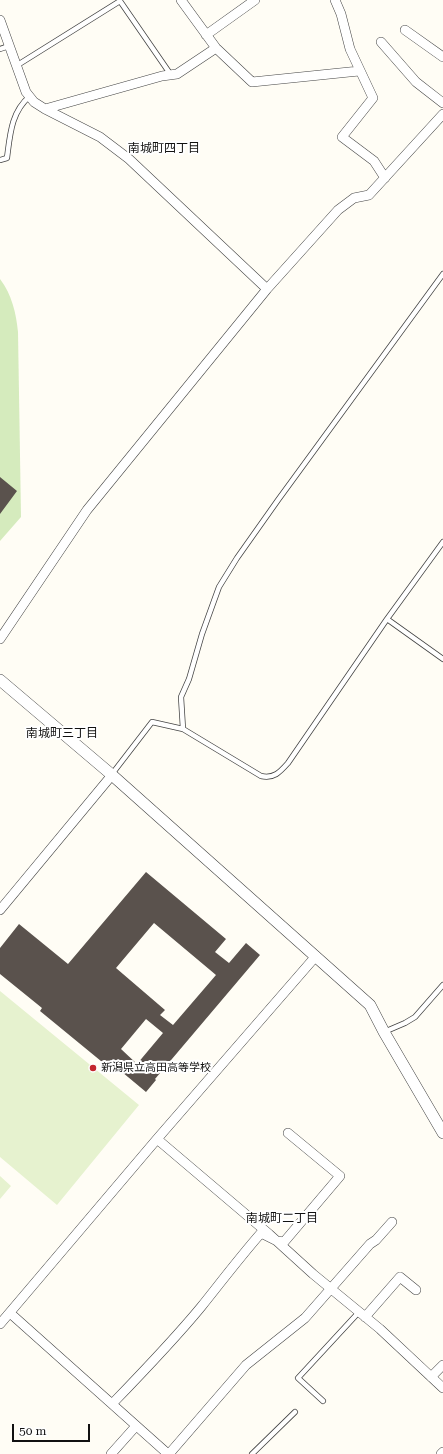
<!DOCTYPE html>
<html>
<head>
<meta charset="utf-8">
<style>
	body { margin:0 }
	#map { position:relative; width:443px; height:1454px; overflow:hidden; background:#fffdf5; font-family:"Roboto Serif",serif }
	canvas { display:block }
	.scale { position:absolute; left:12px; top:1424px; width:78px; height:18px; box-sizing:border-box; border:2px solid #111; border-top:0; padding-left:5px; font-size:12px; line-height:14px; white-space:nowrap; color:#111; -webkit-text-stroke:3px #fff; paint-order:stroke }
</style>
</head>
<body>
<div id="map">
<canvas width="443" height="1454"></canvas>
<div class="scale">50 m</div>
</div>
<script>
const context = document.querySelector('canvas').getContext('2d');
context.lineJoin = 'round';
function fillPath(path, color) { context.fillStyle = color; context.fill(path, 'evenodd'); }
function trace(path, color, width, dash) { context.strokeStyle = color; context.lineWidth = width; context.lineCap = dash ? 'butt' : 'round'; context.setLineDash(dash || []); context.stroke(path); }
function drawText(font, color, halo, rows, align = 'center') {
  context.font = font + ' "Roboto Serif","Noto Sans JP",serif'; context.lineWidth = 4; context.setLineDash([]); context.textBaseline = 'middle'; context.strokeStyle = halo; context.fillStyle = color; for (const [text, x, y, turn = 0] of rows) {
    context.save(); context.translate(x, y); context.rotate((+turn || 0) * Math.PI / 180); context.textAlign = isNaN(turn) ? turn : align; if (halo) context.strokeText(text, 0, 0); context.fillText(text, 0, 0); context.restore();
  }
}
const green = new Path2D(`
	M0 279C12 295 16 313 18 332L21 517 0 541Z`);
const pitch = new Path2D(`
	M0 991 139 1105 57 1205 0 1157Z
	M0 1176 11 1186 0 1199Z`);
const building = new Path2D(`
	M0 477 17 491 0 514Z
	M146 872 226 939 215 952 229 963 246 943 260 955 155 1079 156 1080 146 1092 110 1062 107 1066 40 1011 42 1008 0 974V948L19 924 68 964ZM154 923 216 975 173 1025 160 1015 165 1010 116 968ZM146 1019 163 1033 137 1064 121 1049Z`);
const service = new Path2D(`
	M0 49 9 46
	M16 66 120 1 171 75
	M0 160 7 158C10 135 11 112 30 96
	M387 619 443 659
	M183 729 181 697 189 679 202 634 219 587 237 558 278 500 443 274
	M112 774 152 722 183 729 261 776C274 779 280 772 288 763L387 619 443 542
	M384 1032 405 1023 415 1017 443 985
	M323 1401 298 1378 359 1312
	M252 1454 295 1412`);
const minor = new Path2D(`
	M181 0 216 48 252 82 359 71
	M335 0 341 14 350 49 373 98 342 137 374 161 385 178
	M0 20 26 92 34 102 45 109 100 137 129 159 267 289
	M405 30 443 57
	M206 35 255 0
	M381 42 416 82 443 103
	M45 109 162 76 177 74 216 48
	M0 639 87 510 267 289 338 210 354 198 369 195 443 114
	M0 910 112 775
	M157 1139 269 1234 313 1274 380 1329 443 1388
	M10 1313 168 1454
	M365 1317 400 1277 416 1290
	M0 1324 157 1139 316 956
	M431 1377 443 1365
	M112 1404C142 1373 173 1341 201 1307 221 1282 240 1257 261 1233L277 1241 284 1242 340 1176 288 1133
	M111 1454 136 1426
	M169 1454 246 1365 305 1318 370 1244 376 1240 392 1222
	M441 1454 443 1452`);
const tertiary = new Path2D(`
	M0 680 112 775 370 1005 384 1032 443 1133`);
const markers = [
	[93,1068,4,"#c4262e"]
];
const poiNames = [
	["新潟県立高田高等学校",101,1068]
];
const neighbourhoodNames = [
	["南城町四丁目",164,148],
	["南城町三丁目",62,733],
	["南城町二丁目",282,1218]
];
fillPath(green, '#d5ebbd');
fillPath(pitch, '#e6f2cf');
fillPath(building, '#5a524d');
trace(service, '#444', 6);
trace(minor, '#444', 10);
trace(tertiary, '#444', 12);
trace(service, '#fff', 4.5);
trace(minor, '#fff', 9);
trace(tertiary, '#fff', 11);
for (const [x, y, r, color] of markers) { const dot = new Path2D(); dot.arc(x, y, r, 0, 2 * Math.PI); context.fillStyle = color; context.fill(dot); trace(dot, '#fff', 1.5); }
drawText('11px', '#111', '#fff', poiNames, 'left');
drawText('12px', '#111', '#fff', neighbourhoodNames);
</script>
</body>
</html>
